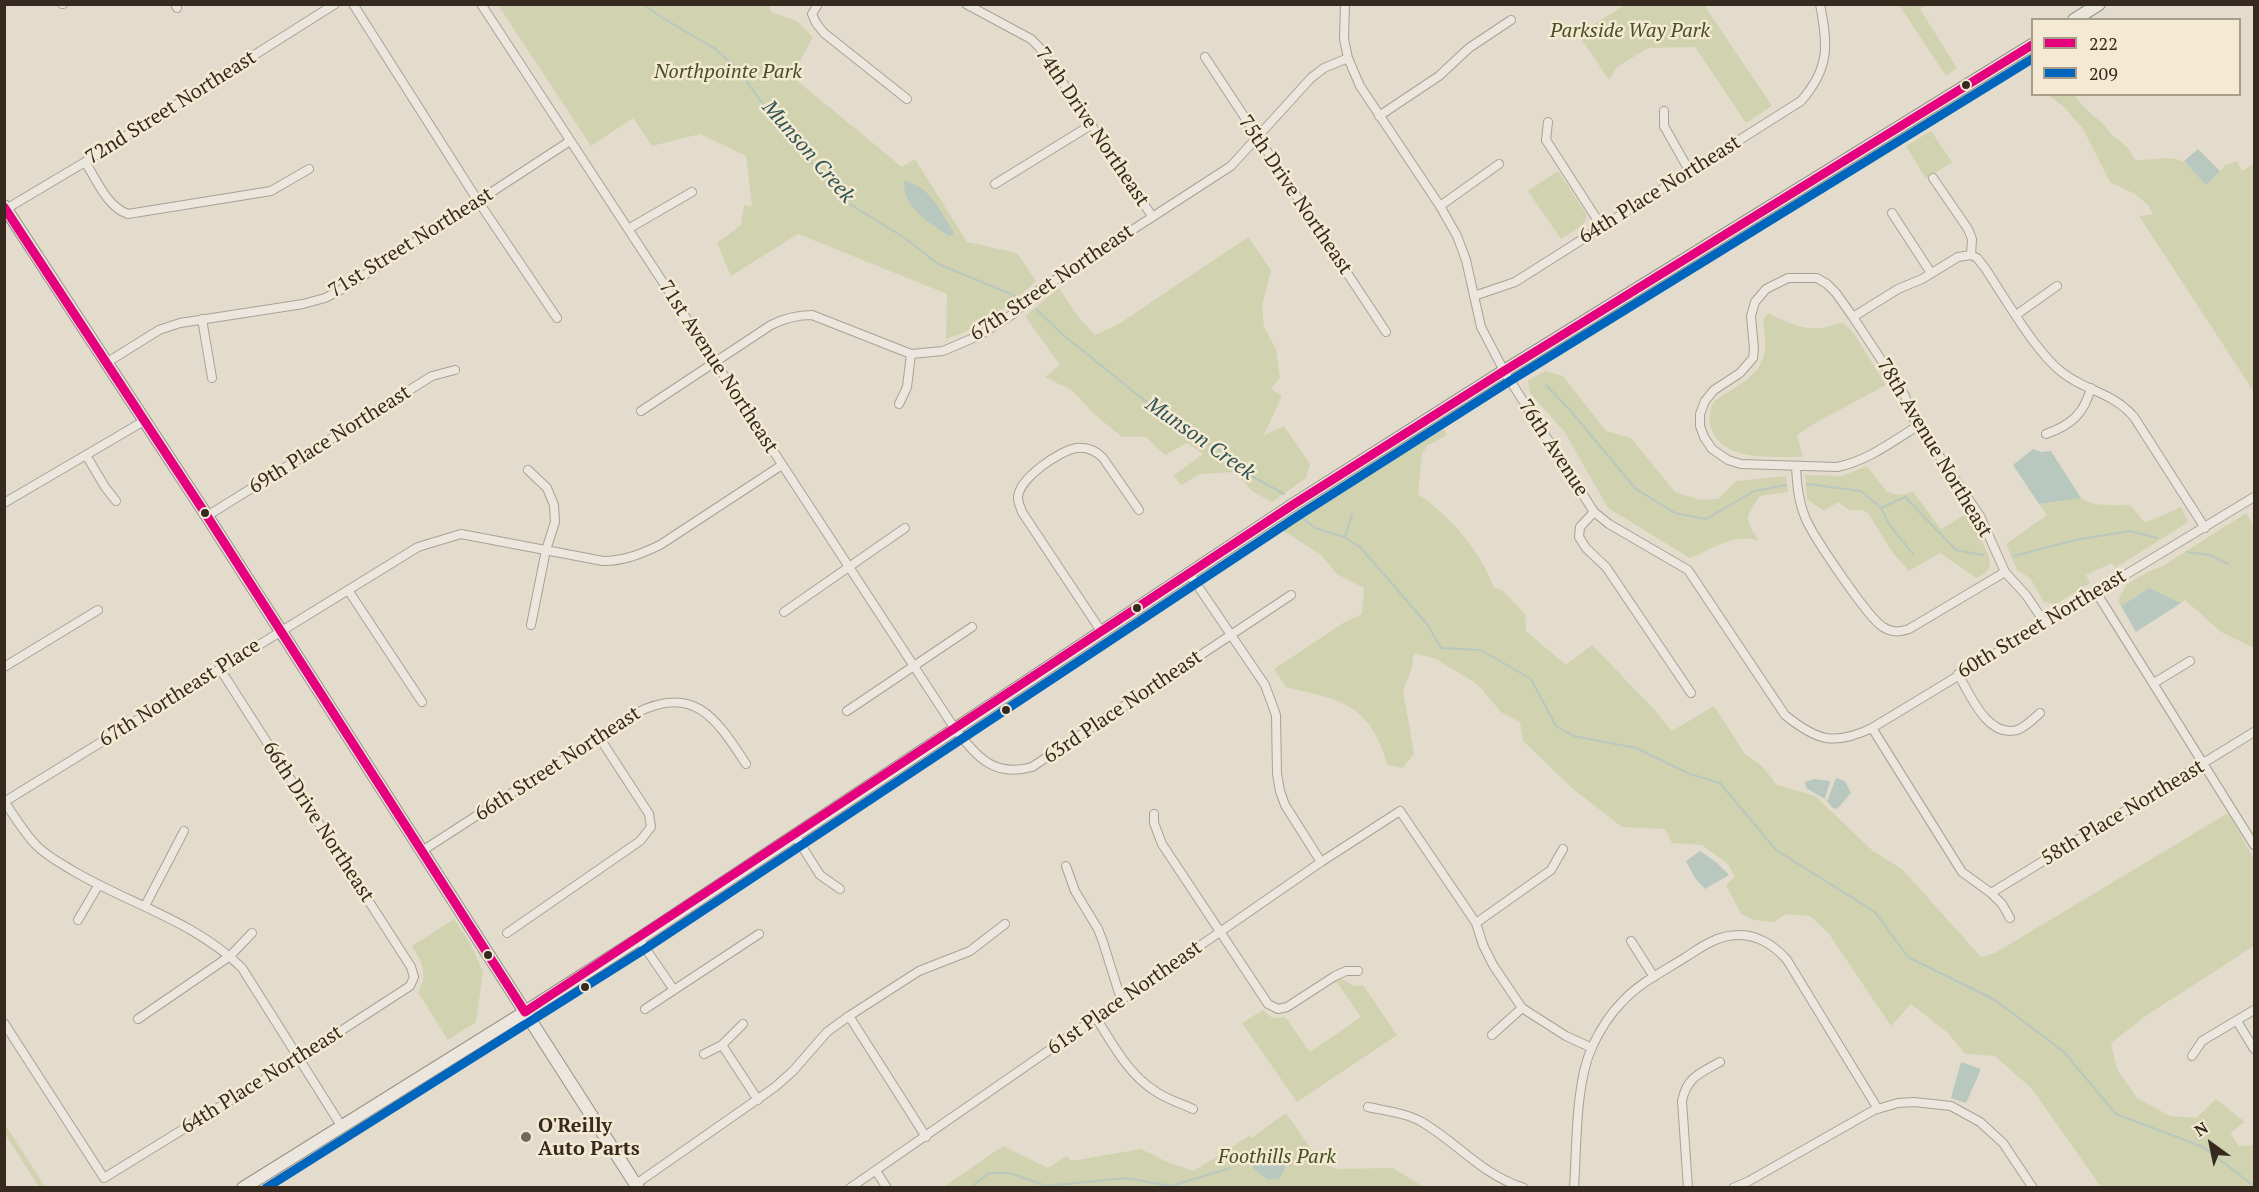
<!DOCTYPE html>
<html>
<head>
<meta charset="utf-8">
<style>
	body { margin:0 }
	#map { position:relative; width:2259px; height:1192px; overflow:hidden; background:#e3dccc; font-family:"PT Serif",serif }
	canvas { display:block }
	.frame { position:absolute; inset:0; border:6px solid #362a1e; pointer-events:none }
	.legend { position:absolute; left:2031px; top:18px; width:210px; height:78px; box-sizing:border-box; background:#f4ead3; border:2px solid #a89d8b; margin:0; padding:8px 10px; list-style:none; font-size:18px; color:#362a1e }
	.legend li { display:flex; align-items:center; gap:12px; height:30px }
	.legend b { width:30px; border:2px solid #a89d8b }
	.north { position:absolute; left:2181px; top:1114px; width:60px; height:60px; -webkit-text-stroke:4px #f4ead3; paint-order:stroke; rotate:327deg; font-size:16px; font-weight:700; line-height:24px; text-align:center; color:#362a1e }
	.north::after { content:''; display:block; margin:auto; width:21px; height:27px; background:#362a1e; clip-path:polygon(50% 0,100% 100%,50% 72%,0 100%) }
</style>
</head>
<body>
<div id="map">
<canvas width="2259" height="1192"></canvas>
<div class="frame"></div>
<ul class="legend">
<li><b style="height:8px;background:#e5007d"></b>222</li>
<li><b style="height:8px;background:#0065bd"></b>209</li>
</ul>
<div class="north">N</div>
</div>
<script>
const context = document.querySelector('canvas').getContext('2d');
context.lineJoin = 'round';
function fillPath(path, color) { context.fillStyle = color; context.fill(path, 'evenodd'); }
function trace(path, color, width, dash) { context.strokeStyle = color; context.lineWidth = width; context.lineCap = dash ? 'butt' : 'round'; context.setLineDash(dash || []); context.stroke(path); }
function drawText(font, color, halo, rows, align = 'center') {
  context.font = font + ' "PT Serif",serif'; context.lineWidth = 5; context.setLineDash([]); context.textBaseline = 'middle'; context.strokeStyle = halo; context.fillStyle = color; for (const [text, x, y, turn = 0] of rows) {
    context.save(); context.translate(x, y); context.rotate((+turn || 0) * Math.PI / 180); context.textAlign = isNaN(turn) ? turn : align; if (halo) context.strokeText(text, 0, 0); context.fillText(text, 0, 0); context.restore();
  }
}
const green = new Path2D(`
	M498 5H769L771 12 797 21 813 37 801 59 795 79 902 167 915 159 967 242 1017 253 1036 281C1008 306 982 328 946 339L947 294 798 234 731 276 717 243 741 225 744 205 752 206 746 156 700 134 652 146 633 118 591 146Z
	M1625 5H1704L1772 106 1746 123 1695 47 1648 48 1617 67 1609 80 1578 34Z
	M1899 5H1927L1920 9 1957 68 1946 76Z
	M2048 95H2074L2086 109 2104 125 2112 135 2127 147 2135 160C2150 161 2168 155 2182 161 2191 165 2199 178 2206 185L2226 165 2237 161 2242 171 2254 163V392L2139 216 2153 214 2148 205 2135 194 2110 182 2083 129 2064 107Z
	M1931 131 1952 162 1926 179 1906 146Z
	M1558 171 1587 215 1584 224 1561 239 1528 191Z
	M1248 237 1271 270 1262 306 1264 327 1276 349 1280 378 1271 389 1282 396 1264 435 1284 426 1310 464 1306 478 1272 502 1252 491 1235 472 1200 474 1182 485 1173 476 1203 454 1187 443 1165 455 1146 437H1122L1094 414 1073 391 1045 377 1060 365 1025 316 1059 288 1079 318 1095 335 1119 324Z
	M1768 313C1784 321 1801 330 1820 328 1828 328 1834 323 1844 323L1854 334 1886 385 1817 422 1797 435 1803 457C1772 456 1720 463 1710 425 1709 419 1710 407 1714 402 1716 399 1722 397 1725 394 1739 385 1755 377 1762 361 1768 348 1764 333 1763 320Z
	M1546 371 1563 376 1606 431 1631 438 1675 492 1700 500 1718 499 1736 481 1786 476 1788 492 1760 496C1746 518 1743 516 1759 541 1734 532 1713 549 1690 558L1608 508 1564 431 1530 393 1528 380Z
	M1444 429 1447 435 1427 446 1422 454 1418 494C1452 518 1479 549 1494 588L1502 590 1525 614 1526 631 1566 665 1592 645 1652 707 1672 731 1714 706 1745 754 1762 766 1777 785 1815 796 1873 851 1902 869 1981 957 1995 953 2228 813 2254 859V946L2147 1015 2111 1043 2117 1069 2137 1098 2170 1116 2196 1118 2216 1099 2245 1122 2230 1133 2239 1146 2254 1145V1187H2101L2032 1089 1995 1056 1965 1054 1948 1033 1911 1004 1891 1026 1829 934 1810 916 1786 914 1774 922 1754 920 1741 914 1726 885 1735 877 1728 864 1702 845 1672 843 1665 829 1622 827 1573 789 1523 741 1520 722 1501 712 1477 684 1436 659 1414 653 1411 671 1403 690 1414 754 1403 768 1388 765C1368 703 1344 701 1286 687L1274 669 1343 623 1362 614 1364 588 1337 574 1320 554 1282 530 1336 493Z
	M1867 466 1887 492 1900 495 1913 492 1941 529 1966 514C1973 525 1990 552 1990 564 1989 572 1982 575 1976 578L1940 553 1909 571 1892 552 1868 513 1862 510H1849L1838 502 1824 511 1807 499 1805 475 1842 476Z
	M2081 498C2093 507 2115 505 2130 505L2145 523 2181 507 2188 520 2187 523 2115 568 2112 563 2086 575 2090 583 2056 604 2044 602 2030 578 2017 570 2006 544 2047 515 2039 504Z
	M2246 513 2254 526V648L2221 632 2185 600 2181 603 2149 588 2121 606 2118 601 2126 585 2147 572 2163 566Z
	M454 919 471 945 483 972 476 1022 448 1040 418 992C429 974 422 962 412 946Z
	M1342 979 1354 986 1363 985 1397 1035 1297 1102 1242 1023 1263 1010 1272 1018 1285 1017 1310 1052 1361 1017 1336 981Z
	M1286 1113 1321 1163 1336 1169 1393 1168 1424 1187 942 1188 1003 1146 1048 1168 1067 1156 1071 1161 1141 1149 1167 1162 1194 1171 1249 1136 1251 1138Z
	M5 1124 45 1187H39L5 1134Z`);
const water = new Path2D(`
	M2198 149 2220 171 2206 185 2184 161Z
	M904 181C929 185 941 212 953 231V235L949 236C929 222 903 209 904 181Z
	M2033 449 2041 452 2051 451 2081 498 2039 504 2013 465Z
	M2149 588 2181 603 2136 632 2121 606Z
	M1836 778 1845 781 1851 793 1837 809 1833 808 1827 801Z
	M1814 779 1830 781 1825 799 1806 788 1805 782Z
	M1700 851 1716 862 1729 875 1705 889 1695 878 1686 861Z
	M1961 1062 1981 1069 1966 1103 1951 1098Z
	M1263 1158 1286 1160 1285 1167 1280 1178 1268 1180 1253 1168 1254 1160Z`);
const stream = new Path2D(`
	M643 4 661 17 714 48 736 67 766 108 843 200 905 238 938 264 1018 297
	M1037 310 1062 334 1149 404 1193 435 1224 453 1237 468 1284 494
	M1546 385 1569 409 1636 489 1675 513 1706 519 1754 491 1786 485
	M1807 484 1861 491 1881 508 1905 497 1956 550 1983 555
	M1881 508 1889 524 1913 554
	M1301 517 1315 528 1344 537 1360 547 1427 624 1441 648 1481 650 1531 679 1556 726 1574 736 1636 748 1690 774 1720 783 1776 850 1875 912 1908 957 1995 1000 2063 1051 2116 1114 2203 1147 2254 1186
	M1345 537 1352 514
	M2187 552 2210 555 2228 564
	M2014 556 2075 540 2130 531 2157 538
	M970 1188 989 1173H1010L1046 1186 1125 1178 1171 1186 1230 1168`);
const street = new Path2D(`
	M62 4H63
	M175 4 177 8
	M353 4 478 201 557 318
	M481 4 955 729C977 756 993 778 1032 767L1291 595
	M818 4 812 14 816 23 824 33 907 99
	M966 4 1031 39 1039 47 1152 216
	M1205 57 1386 332
	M1348 58 1360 86 1440 206 1457 236 1466 260 1481 327 1504 371 1594 512 1609 524 1688 570 1785 715C1817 741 1834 746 1872 728L2254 497
	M1664 111V126L1690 172
	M1379 116 1439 76 1469 48 1511 20
	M1548 122 1546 140 1602 227
	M85 162C97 180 107 207 128 214L271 191 309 169
	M1933 178 1968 229 1972 239 1971 255 1977 258 1985 268C2005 298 2036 353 2063 373 2087 392 2111 391 2134 417L2205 528
	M995 184 1091 125
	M1440 206 1499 164
	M6 209 85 162 335 4
	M1892 213 1931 273
	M628 229 692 192
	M1474 296 1515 282 1801 101C1830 68 1828 45 1820 4
	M2016 315 2057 286
	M1853 317 1898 289 1922 279 1958 257 1971 255
	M202 319 212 378
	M106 363 159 330 180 323 303 304 325 298 346 287 570 141
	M899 404 907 387 911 354
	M641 411 771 325C785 318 796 315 812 315L911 354 943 351 978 336 1013 314 1038 291 1231 166 1311 78 1324 68 1348 58 1344 39 1345 4
	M1919 425C1892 442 1867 461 1837 467L1741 464 1728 460 1712 449 1704 437 1700 426V414L1705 401 1714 390 1740 373 1753 358 1754 349 1751 316 1755 302 1766 289 1788 278H1817L1827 284 1836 293 1853 317 1905 396 1912 416 1980 516 2005 572 2026 595 2045 623
	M2046 434C2071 425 2084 414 2091 388
	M86 455 105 487 116 501
	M1796 466C1797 484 1798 500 1805 517 1812 535 1868 618 1883 627 1892 633 1899 632 1909 629L2005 572
	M528 470 547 488 554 505 555 522 546 550 531 625
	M4 503 144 421
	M1594 512 1580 527 1579 537 1586 548 1606 567 1691 693
	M207 516 432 376 455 370
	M1189 573 1265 685 1276 715 1277 774 1280 791 1285 805 1321 862
	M348 590 422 702
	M2096 592 2254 845
	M784 612 905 528
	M1101 631 1022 512C1021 508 1018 503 1018 498 1018 479 1060 450 1077 448 1088 447 1096 451 1103 458L1139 510
	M4 667 98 610
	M1958 674C1970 694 1987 738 2017 730 2026 727 2033 719 2040 713
	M2154 683 2190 661
	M847 711 972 627
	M1872 728 1962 872 1991 893 2002 904 2010 918
	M4 801C15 817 24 833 37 846 48 857 62 864 75 872 130 904 196 922 242 968L342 1127
	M4 802 418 547 461 534 603 561C624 561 641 554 660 545L782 465
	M1154 814V823L1162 844 1268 1004 1278 1009 1287 1007 1335 976 1346 971H1358
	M794 834 820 875 840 889
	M422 851 634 714C694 683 716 718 746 764
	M1066 866 1075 891 1098 929 1103 942 1119 993 1123 999
	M1991 893 2254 732
	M145 906 184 831
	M78 920 98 886
	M1476 923 1551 870 1563 849
	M507 933 640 841 651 827 649 814 599 737
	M639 939 674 990
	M1631 941 1654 977
	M645 1009 759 934
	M849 1016 926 1137
	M1096 1018C1113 1044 1128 1074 1155 1091 1166 1099 1180 1103 1193 1109
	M138 1019 230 956 252 933
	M2237 1021 2254 1049
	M4 1023 104 1178 299 1058 410 986 414 977 411 967 220 669
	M1492 1035 1522 1008
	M722 1045 758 1100
	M704 1054 722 1045 743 1024
	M2192 1056 2202 1041 2254 1010
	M1368 1107C1386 1111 1406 1113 1422 1122 1459 1144 1482 1175 1524 1188
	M876 1171 887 1188
	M636 1184 775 1087 793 1071 827 1032 849 1016 919 971 970 951 1005 924
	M850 1188 1321 862 1400 811 1476 923 1483 945 1493 965 1522 1008 1566 1036 1592 1048
	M1574 1188C1577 1146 1575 1085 1592 1047 1599 1032 1610 1014 1622 1002 1639 983 1664 971 1686 957 1694 952 1703 945 1713 941 1721 937 1731 935 1740 935 1758 935 1775 946 1787 960L1878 1109
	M1688 1188 1682 1101C1687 1077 1700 1073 1720 1062
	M1733 1188 1749 1181 1874 1110 1898 1103 1914 1102 1951 1106 1980 1122 2003 1143 2033 1188`);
const secondary = new Path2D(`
	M2074 20 2099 4
	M4 206 207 516 638 1188
	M243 1188 525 1012 639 939 1294 504 1504 371 2032 45`);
const bus1 = new Path2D(`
	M4 207 207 516 525 1012
	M525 1012 1294 504 1504 371 2032 45`);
const bus2 = new Path2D(`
	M266 1188 645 949 1301 514 1510 381 2032 59`);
const markers = [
	[1966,85,5,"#362a1e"],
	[205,513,5,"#362a1e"],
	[1137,608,5,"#362a1e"],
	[1006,710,5,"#362a1e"],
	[488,955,5,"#362a1e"],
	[585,987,5,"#362a1e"],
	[526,1137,6,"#73685b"]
];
const parkNames = [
	["Parkside Way Park",1630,31],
	["Northpointe Park",728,72],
	["Foothills Park",1277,1157]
];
const streetNames = [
	["72nd Street Northeast",171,108,-32],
	["74th Drive Northeast",1092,127,56],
	["64th Place Northeast",1660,190,-32],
	["75th Drive Northeast",1295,195,56],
	["71st Street Northeast",411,243,-32],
	["67th Street Northeast",1052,283,-34],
	["71st Avenue Northeast",718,367,57],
	["69th Place Northeast",330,440,-32],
	["76th Avenue",1553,448,57],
	["78th Avenue Northeast",1934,448,59],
	["60th Street Northeast",2042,624,-31],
	["67th Northeast Place",180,693,-32],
	["63rd Place Northeast",1123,707,-34],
	["66th Street Northeast",558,764,-33],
	["58th Place Northeast",2123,813,-31],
	["66th Drive Northeast",318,822,57],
	["61st Place Northeast",1125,998,-35],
	["64th Place Northeast",262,1080,-32]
];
const poiNames = [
	["O'Reilly",538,1126],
	["Auto Parts",538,1149]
];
const waterNames = [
	["Munson Creek",808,152,49],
	["Munson Creek",1200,439,35]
];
fillPath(green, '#d1d2af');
fillPath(water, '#b8c8be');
trace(stream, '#b8c8be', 2);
trace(street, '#a8a196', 10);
trace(secondary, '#989185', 14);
trace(street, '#ebe7de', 8);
trace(secondary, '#ebe7de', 12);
trace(bus1, '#e5007d', 9);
trace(bus2, '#0065bd', 9);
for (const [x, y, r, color] of markers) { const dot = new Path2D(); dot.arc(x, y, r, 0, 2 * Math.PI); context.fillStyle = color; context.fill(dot); trace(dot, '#f4ead3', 2); }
drawText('italic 20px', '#465126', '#f4ead3', parkNames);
drawText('20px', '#362a1e', '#f4ead3', streetNames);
drawText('bold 20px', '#362a1e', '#f4ead3', poiNames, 'left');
drawText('italic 21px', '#2e5553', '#f4ead3', waterNames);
</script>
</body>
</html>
